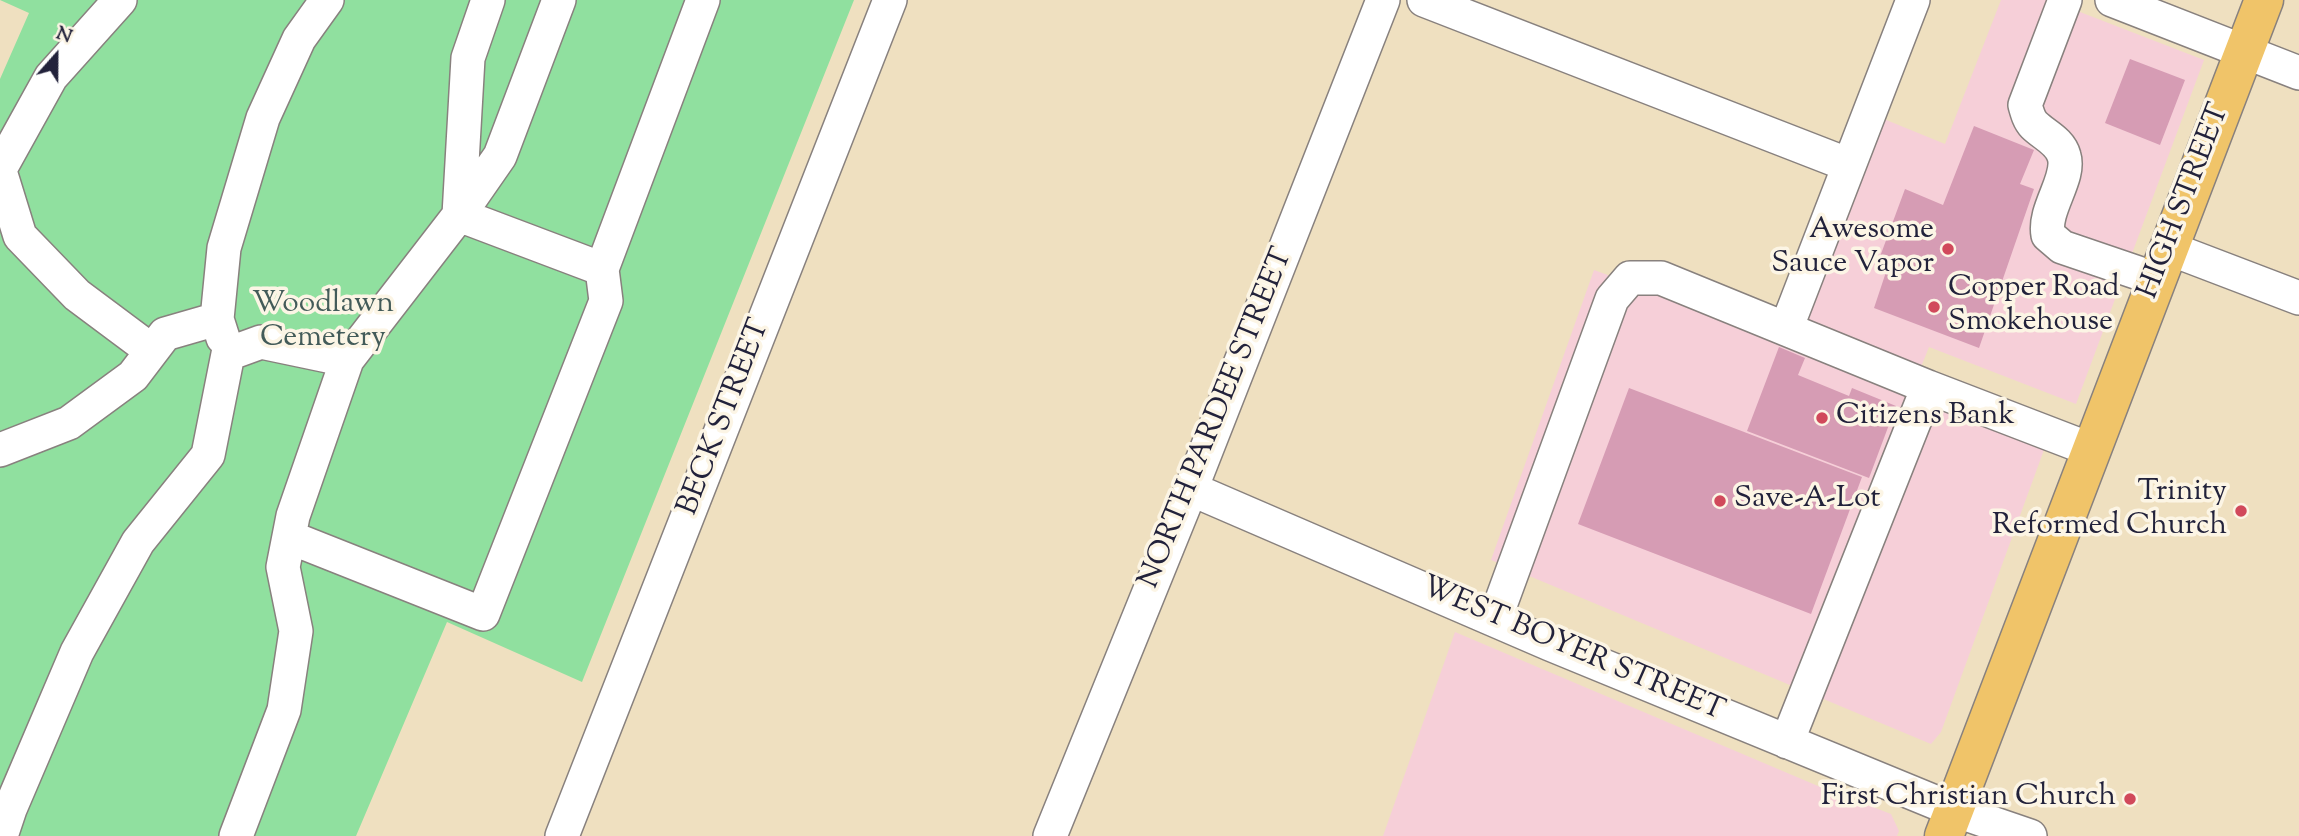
<!DOCTYPE html>
<html>
<head>
<meta charset="utf-8">
<style>
	body { margin:0 }
	#map { position:relative; width:2299px; height:836px; overflow:hidden; background:#efe0c0; font-family:"Sorts Mill Goudy",serif }
	canvas { display:block }
	.north { position:absolute; left:21px; top:21px; width:70px; height:70px; -webkit-text-stroke:5px #fcf5e5; paint-order:stroke; rotate:21deg; font-size:19px; font-weight:700; line-height:28px; text-align:center; color:#22223b }
	.north::after { content:''; display:block; margin:auto; width:24px; height:32px; background:#22223b; clip-path:polygon(50% 0,100% 100%,50% 72%,0 100%) }
</style>
</head>
<body>
<div id="map">
<canvas width="2299" height="836"></canvas>
<div class="north">N</div>
</div>
<script>
const context = document.querySelector('canvas').getContext('2d');
context.lineJoin = 'round';
function fillPath(path, color) { context.fillStyle = color; context.fill(path, 'evenodd'); }
function trace(path, color, width, dash) { context.strokeStyle = color; context.lineWidth = width; context.lineCap = dash ? 'butt' : 'round'; context.setLineDash(dash || []); context.stroke(path); }
function drawText(font, color, halo, rows, align = 'center') {
  context.font = font + ' "Sorts Mill Goudy",serif'; context.lineWidth = 7; context.setLineDash([]); context.textBaseline = 'middle'; context.strokeStyle = halo; context.fillStyle = color; for (const [text, x, y, turn = 0] of rows) {
    context.save(); context.translate(x, y); context.rotate((+turn || 0) * Math.PI / 180); context.textAlign = isNaN(turn) ? turn : align; if (halo) context.strokeText(text, 0, 0); context.fillText(text, 0, 0); context.restore();
  }
}
const built = new Path2D(`
	M2001 0H2049L2204 60 2076 404 1929 347 1911 392 2045 447 1941 732 1931 744 1491 560 1594 270 1789 341 1879 117 1945 144Z
	M1455 632 1818 786 1891 814 1899 831 1897 836H1383Z`);
const green = new Path2D(`
	M0 0H854L582 682 447 622 356 836H0V79L29 13Z`);
const building = new Path2D(`
	M2130 59 2185 80 2160 145 2105 123Z
	M1974 126 2034 150 2020 184 2034 189 1979 348 1874 308 1888 266 1878 262 1905 189 1943 205Z
	M1779 347 1805 358 1798 375 1849 396 1852 388 1896 406 1869 478 1747 431Z
	M1629 388 1862 477 1811 614 1578 524Z`);
const minor = new Path2D(`
	M1424 0 1849 165
	M2065 0 2025 105C2027 112 2029 120 2034 125 2044 135 2060 141 2064 156 2071 178 2043 209 2048 235L2062 247 2156 279
	M2112 0 2299 73
	M0 169 51 77 120 0
	M0 171 20 236 77 295 152 351
	M459 215 500 156 559 0
	M459 215 468 58 488 0
	M2168 248 2299 298
	M602 269 703 0
	M217 319 224 248 263 118 299 39 327 0
	M1786 329 1913 0
	M0 450 69 423 133 376 165 334 217 319 223 338
	M1191 489 1550 644 1954 810 2030 836
	M289 537 483 614 606 301 602 269 459 215 347 360
	M1495 619 1612 299 1630 278H1661L1928 387
	M1787 742 1928 387 2092 450
	M1 836 10 809 77 652 138 542 208 455 228 354 261 342 347 360 293 516 283 567 296 631 284 710 236 836
	M562 836 890 0
	M1050 836 1191 489 1383 0`);
const major = new Path2D(`
	M1944 836 2264 0`);
const markers = [
	[1948,249,7,"#d1495b"],
	[1934,307,7,"#d1495b"],
	[1822,418,7,"#d1495b"],
	[1720,501,7,"#d1495b"],
	[2241,511,7,"#d1495b"],
	[2130,799,7,"#d1495b"]
];
const streetNames = [
	["HIGH STREET",2186,202,-69],
	["BECK STREET",726,418,-69],
	["NORTH PARDEE STREET",1218,419,-68],
	["WEST BOYER STREET",1572,651,23]
];
const poiNames = [
	["Awesome",1934,232],
	["Sauce Vapor",1934,266],
	["Copper Road",1948,290,"left"],
	["Smokehouse",1948,324,"left"],
	["Citizens Bank",1836,418,"left"],
	["Trinity",2227,494],
	["Reformed Church",2227,528],
	["Save-A-Lot",1734,501,"left"],
	["First Christian Church",2116,799]
];
const parkNames = [
	["Woodlawn",323,306],
	["Cemetery",323,340]
];
fillPath(built, '#f6cfd8');
fillPath(green, '#90e09f');
fillPath(building, '#d69cb4');
trace(minor, '#88817e', 36);
trace(major, '#88817e', 41);
trace(minor, '#fff', 33);
trace(major, '#f0c469', 38);
for (const [x, y, r, color] of markers) { const dot = new Path2D(); dot.arc(x, y, r, 0, 2 * Math.PI); context.fillStyle = color; context.fill(dot); trace(dot, '#fcf5e5', 2.5); }
drawText('30px', '#22223b', '#fcf5e5', streetNames);
drawText('30px', '#22223b', '#fcf5e5', poiNames, 'right');
drawText('30px', '#435b59', '#fcf5e5', parkNames);
</script>
</body>
</html>
